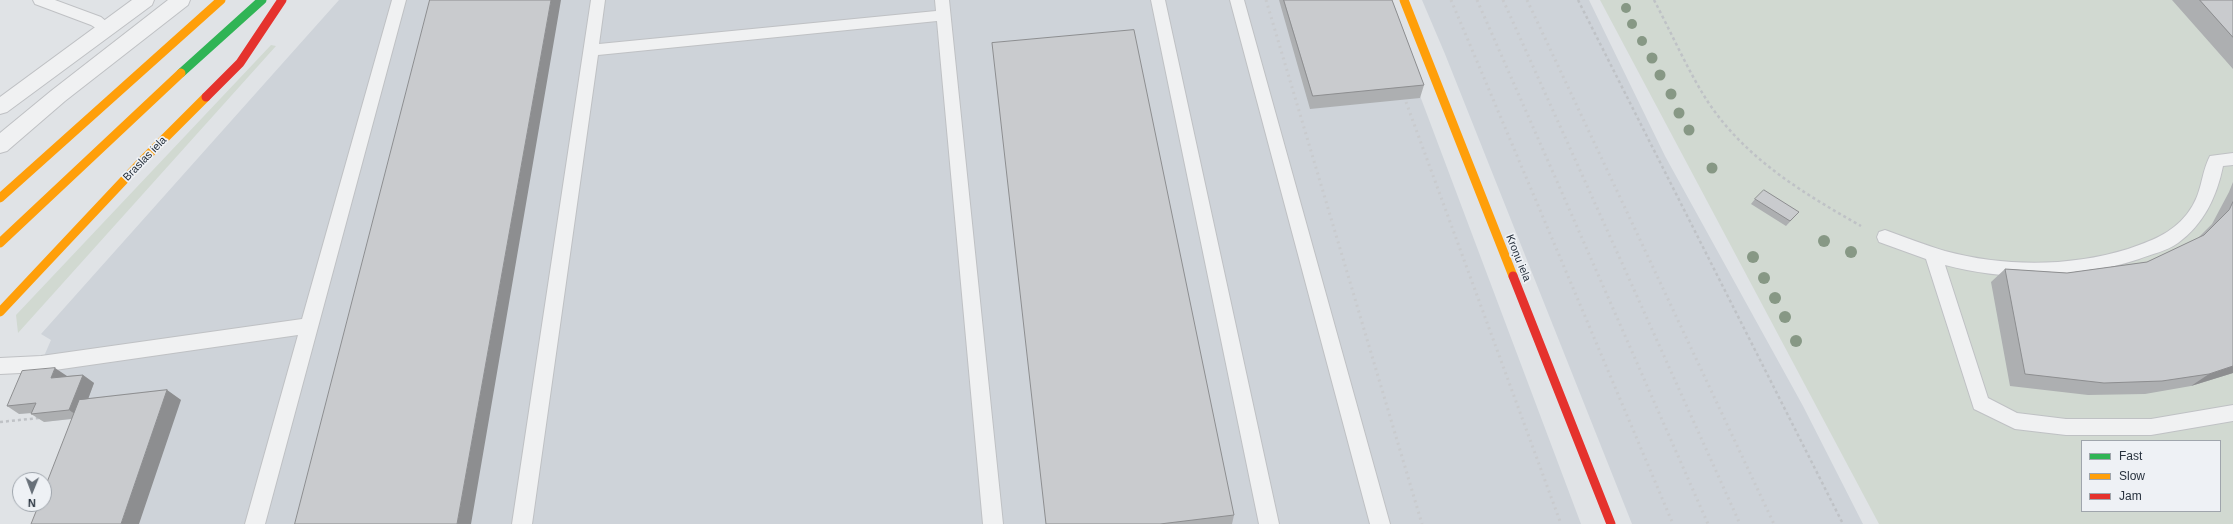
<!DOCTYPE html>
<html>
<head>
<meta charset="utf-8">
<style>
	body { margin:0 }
	#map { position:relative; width:2233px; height:524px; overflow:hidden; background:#e0e3e6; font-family:Helvetica,sans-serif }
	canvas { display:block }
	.legend { position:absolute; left:2081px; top:440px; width:140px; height:72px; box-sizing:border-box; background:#eef1f5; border:1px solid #9fa5ac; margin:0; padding:5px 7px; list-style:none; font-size:12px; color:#28323e }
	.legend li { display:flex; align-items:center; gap:8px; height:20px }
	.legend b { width:20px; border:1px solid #9fa5ac }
	.north { position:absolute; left:12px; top:472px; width:40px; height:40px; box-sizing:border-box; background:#eef1f5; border:1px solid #9fa5ac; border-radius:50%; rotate:181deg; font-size:11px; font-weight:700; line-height:16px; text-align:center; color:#28323e }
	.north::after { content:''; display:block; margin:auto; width:14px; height:18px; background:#687079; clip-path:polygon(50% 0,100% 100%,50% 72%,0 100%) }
</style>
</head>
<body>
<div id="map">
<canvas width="2233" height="524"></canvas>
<ul class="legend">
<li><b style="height:5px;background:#30b455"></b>Fast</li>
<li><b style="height:5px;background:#ff9f0a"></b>Slow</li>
<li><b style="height:5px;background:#e5322d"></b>Jam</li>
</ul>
<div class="north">N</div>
</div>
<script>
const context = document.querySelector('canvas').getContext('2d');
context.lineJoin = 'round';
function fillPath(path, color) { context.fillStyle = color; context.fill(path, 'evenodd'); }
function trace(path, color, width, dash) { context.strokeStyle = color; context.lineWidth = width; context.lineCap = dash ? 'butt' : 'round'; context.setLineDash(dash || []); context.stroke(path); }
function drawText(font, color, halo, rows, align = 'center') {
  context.font = font + ' Helvetica,sans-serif'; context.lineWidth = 3.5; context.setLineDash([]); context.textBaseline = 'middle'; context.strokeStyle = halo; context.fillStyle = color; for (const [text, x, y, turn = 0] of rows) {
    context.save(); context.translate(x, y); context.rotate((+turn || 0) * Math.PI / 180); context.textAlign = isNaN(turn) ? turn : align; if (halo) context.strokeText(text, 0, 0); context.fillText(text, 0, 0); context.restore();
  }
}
const built = new Path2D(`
	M339 0H1384L1581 524H51L81 418 44 422 48 411 19 414 51 340 41 334Z
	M1422 0H1589L1665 156 1803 406 1863 524H1632L1445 54Z`);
const green = new Path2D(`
	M1600 0H2233V524H1879ZM2082 441H2220V511H2082Z
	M271 45 276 46 18 333 16 315Z`);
const path = new Path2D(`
	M1578 0 1843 524
	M1654 0C1671 32 1689 73 1708 102 1746 159 1803 193 1861 226
	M0 422 39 418`);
const lane = new Path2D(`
	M33 0H55L101 17 114 28 112 32H102L91 25 35 4Z
	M392 0H406L265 524H245L298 335 41 372 0 374V358L41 356 302 319Z
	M591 0H605L599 44 936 11 935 0H949L1003 524H983L937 21 598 55 532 524H512Z
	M1151 0H1165L1279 524H1259Z
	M1230 0H1244L1390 524H1370Z
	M2233 153V165L2223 166C2217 196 2204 224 2178 243 2167 251 2152 254 2139 259 2076 280 2010 282 1945 265L1988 398 2017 413 2066 419H2151L2233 405V421L2151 435H2066L2015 429 1974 409 1926 259 1879 242 1877 237 1879 232 1885 230C1905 237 1925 245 1945 251 2004 267 2070 267 2128 249 2151 241 2171 234 2187 214 2203 194 2200 175 2210 156Z`);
const street = new Path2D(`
	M132 0H154L152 5 7 112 0 114V97Z
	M168 0H190L188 5 65 101 7 151 0 153V133L51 91Z`);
const fast = new Path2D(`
	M181 73 262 0`);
const slow = new Path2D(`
	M1404 0 1513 276
	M0 198 221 0
	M0 243 181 73
	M0 312 142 161 206 97`);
const jam = new Path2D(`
	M206 97 240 63 282 0
	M1513 276 1611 524`);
const rail = new Path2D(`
	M1266 0 1422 524
	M1451 0 1673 524
	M1477 0 1708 524
	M1503 0 1740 524
	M1527 0 1774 524
	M1406 102 1561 524`);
const trees = [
	[1626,8,5],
	[1632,24,5],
	[1642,41,5],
	[1652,58,5.5],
	[1660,75,5.5],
	[1671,94,5.5],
	[1679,113,5.5],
	[1689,130,5.5],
	[1712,168,5.5],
	[1824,241,6],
	[1851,252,6],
	[1753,257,6],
	[1764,278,6],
	[1775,298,6],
	[1785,317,6],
	[1796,341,6]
];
const wall = new Path2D(`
	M1279 0H1392L1424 85 1420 98 1310 109Z
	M2172 0H2233V69Z
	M2233 182V373L2191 386 2145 394 2088 395 2010 386 1991 282 2005 269 2067 273 2147 262 2198 238 2212 224 2229 192Z
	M1755 199 1799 212 1786 226 1751 204Z
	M83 375 94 383 88 399 167 390 181 400 71 419 44 422 31 414 32 413 19 414 7 406 67 376Z
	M1234 515 1232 524H1046Z`);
const shadedWall = new Path2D(`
	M551 0H561L471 524H457Z
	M2233 366V373L2191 386 2209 374Z
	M55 368 67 376 63 386 51 378Z
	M83 375 94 383 81 418 69 410Z
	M167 390 181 400 139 524H121Z`);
const building = new Path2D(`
	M430 0H551L457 524H295Z
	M1284 0H1392L1424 85 1313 96Z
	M2200 0H2233V37Z
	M1134 30 1234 515 1160 524H1046L992 43Z
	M1764 190 1799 212 1790 221 1755 199Z
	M2233 202V366L2209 374 2162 381 2104 383 2025 374 2005 269 2067 273 2147 262 2204 235 2229 210Z
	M55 368 51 378 83 375 69 410 31 414 36 403 7 406 22 371Z
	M167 390 121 524H31L39 504H44V490L79 400Z`);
const streetNames = [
	["Braslas iela",145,159,-46],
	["Kroņu iela",1518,258,68]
];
fillPath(built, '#ced3d9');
fillPath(green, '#d1d9d1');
trace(lane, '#bfc1c4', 2);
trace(street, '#bfc1c4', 2);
trace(path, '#bfc2c6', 2.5, [3, 3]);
fillPath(lane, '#f0f1f2');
fillPath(street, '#f0f1f2');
trace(fast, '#30b455', 9);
trace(slow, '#ff9f0a', 9);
trace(jam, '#e5322d', 9);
trace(rail, '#c9cbce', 3, [2, 4]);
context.fillStyle = '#879885';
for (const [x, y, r] of trees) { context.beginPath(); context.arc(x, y, r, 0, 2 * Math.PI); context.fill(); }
fillPath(wall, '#adafb1');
fillPath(shadedWall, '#8d8e90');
fillPath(building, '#c9cbce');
trace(building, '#8d8e90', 1);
drawText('11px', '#28323e', '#eef1f5', streetNames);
</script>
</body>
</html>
